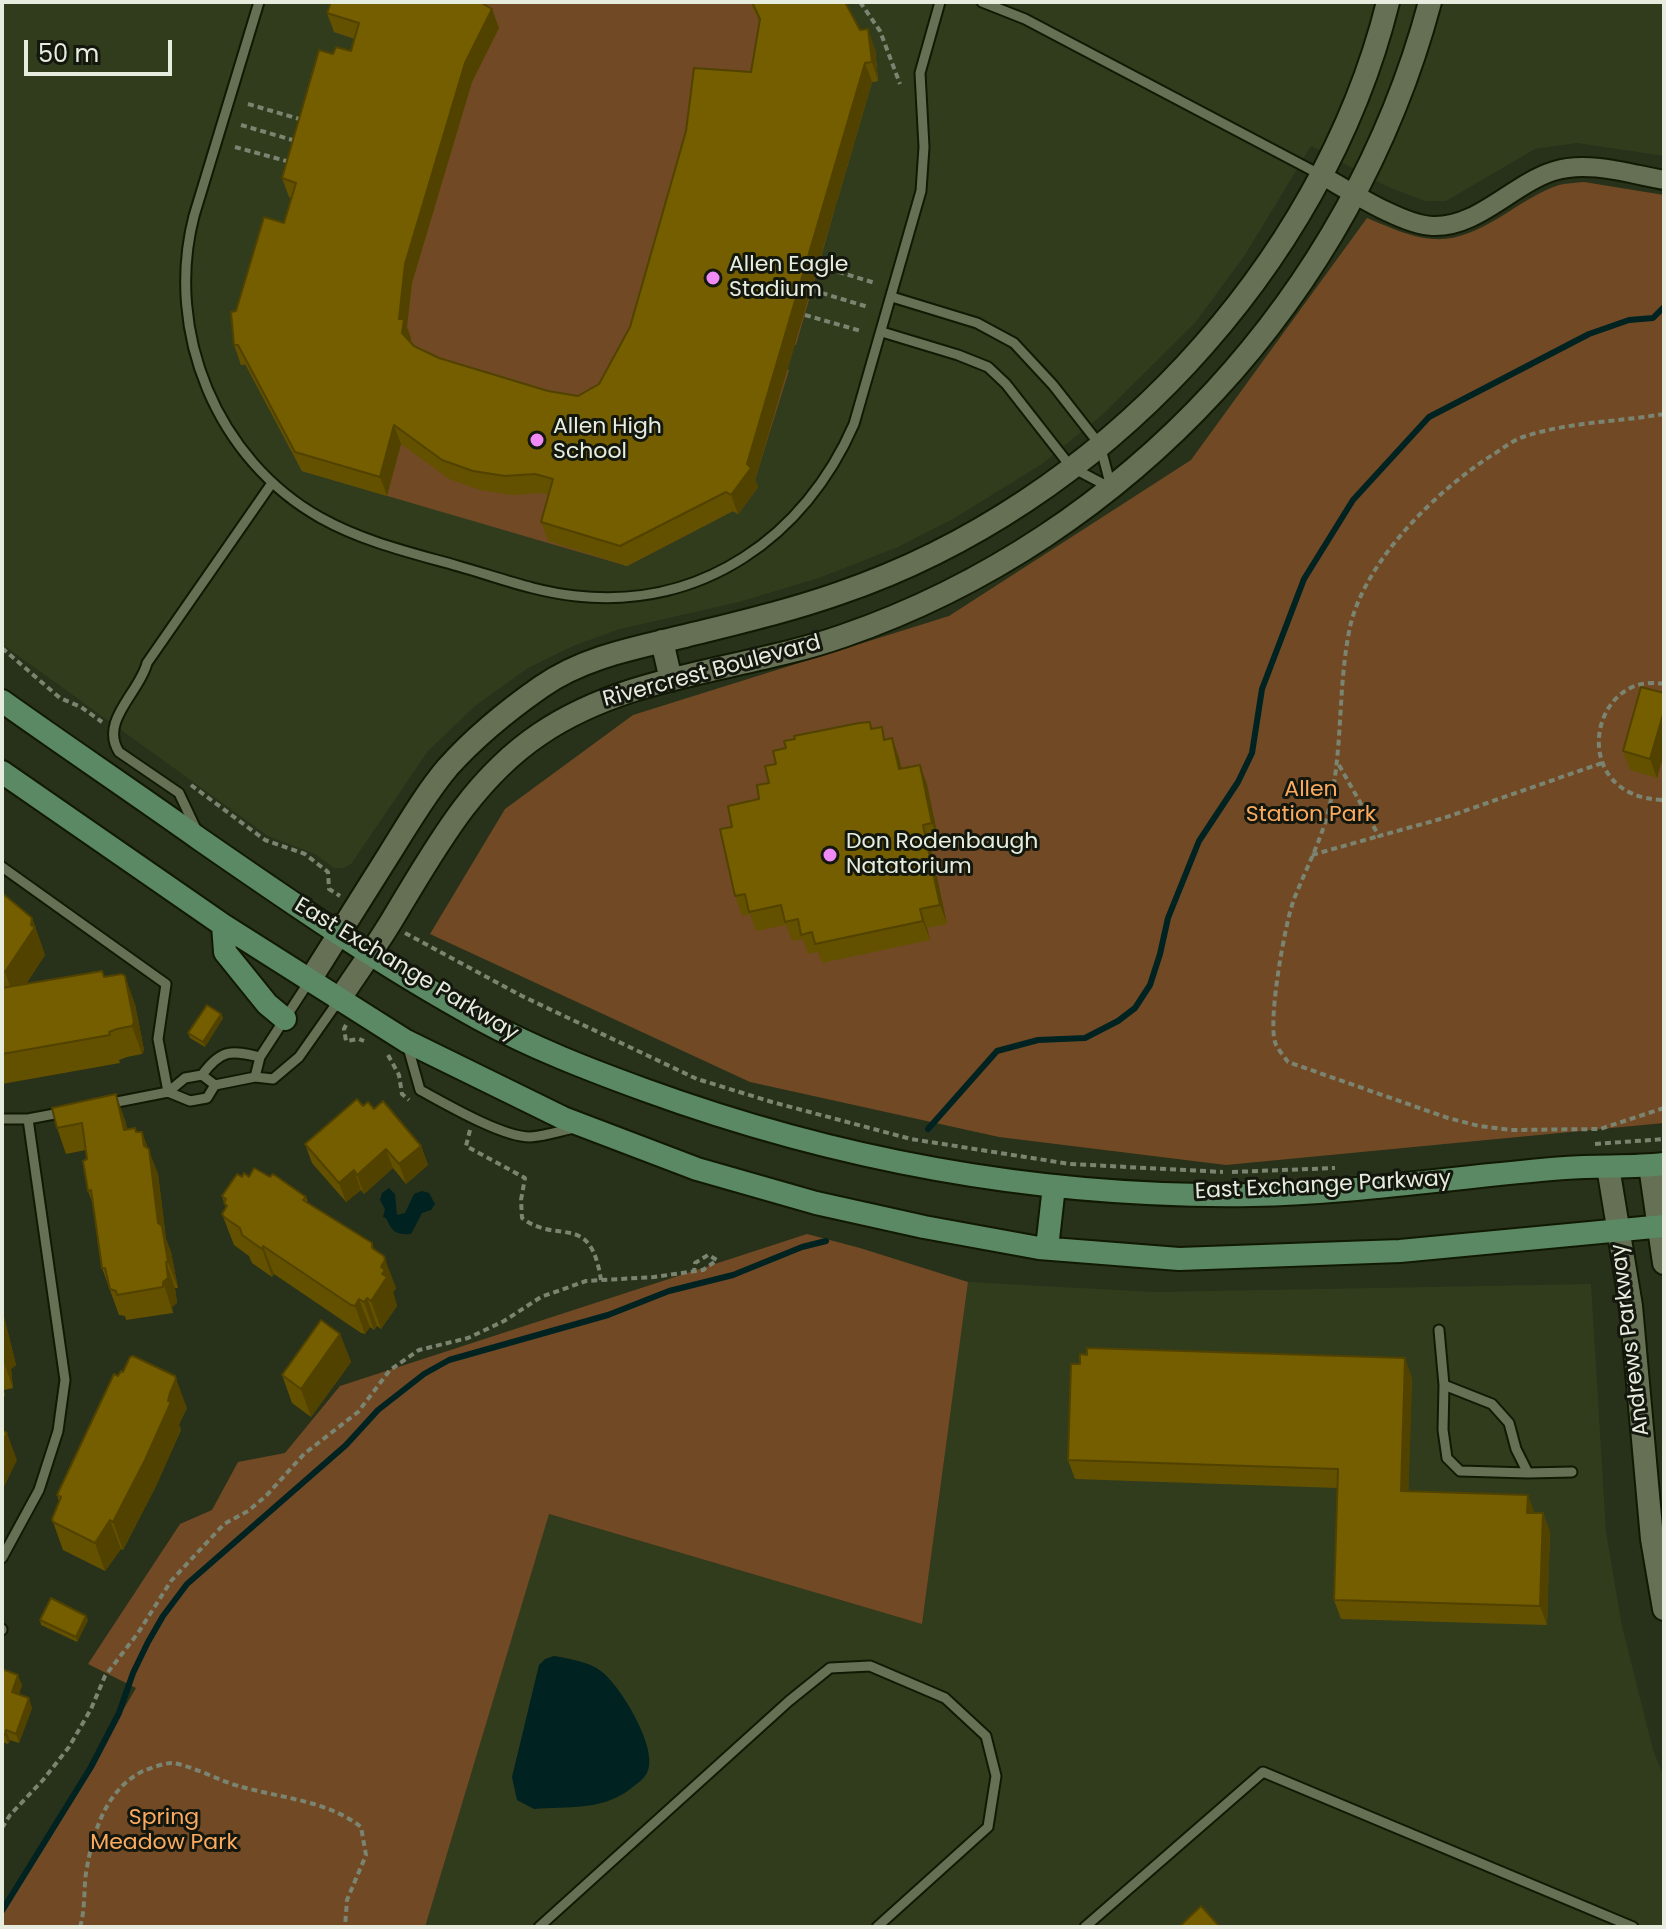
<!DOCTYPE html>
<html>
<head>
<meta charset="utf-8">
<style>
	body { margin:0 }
	#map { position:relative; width:1666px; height:1929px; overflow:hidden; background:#283119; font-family:Poppins,sans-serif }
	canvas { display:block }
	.frame { position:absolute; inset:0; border:4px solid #e6edde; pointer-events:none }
	.scale { position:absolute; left:24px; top:40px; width:148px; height:36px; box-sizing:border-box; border:4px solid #e6edde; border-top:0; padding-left:10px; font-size:24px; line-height:28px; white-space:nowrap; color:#e6edde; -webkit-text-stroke:6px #13170d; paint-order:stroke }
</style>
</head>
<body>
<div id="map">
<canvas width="1666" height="1929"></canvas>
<div class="frame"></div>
<div class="scale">50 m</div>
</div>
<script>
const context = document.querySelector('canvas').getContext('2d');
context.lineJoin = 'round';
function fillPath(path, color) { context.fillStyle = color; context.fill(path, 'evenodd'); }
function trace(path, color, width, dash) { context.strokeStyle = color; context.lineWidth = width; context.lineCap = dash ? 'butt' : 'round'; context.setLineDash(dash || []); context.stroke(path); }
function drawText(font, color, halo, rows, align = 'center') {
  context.font = font + ' Poppins,sans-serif'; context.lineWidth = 6; context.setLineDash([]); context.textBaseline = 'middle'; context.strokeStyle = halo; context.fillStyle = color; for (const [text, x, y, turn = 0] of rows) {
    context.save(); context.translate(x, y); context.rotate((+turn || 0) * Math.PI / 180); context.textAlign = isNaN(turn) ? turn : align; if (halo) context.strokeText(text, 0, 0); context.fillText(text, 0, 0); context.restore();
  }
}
const built = new Path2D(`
	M2 2H1664V156L1577 143 1535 149 1446 201H1425L1386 186 1311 146 1245 255 1195 323 1101 416 1042 464 953 519 898 547 819 578 739 602 620 629 573 646 528 668 475 706 428 751 351 864 344 868H334L315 854 268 836 2 644Z
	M968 1282 1156 1292 1591 1284 1606 1532 1622 1626 1653 1750 1664 1777V1927H425L548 1514 922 1624Z`);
const green = new Path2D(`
	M343 2H841L867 49H875L878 81 872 82 838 198 814 202 835 208 796 345 774 339 767 363 789 370 754 483 758 487 738 514 733 511 627 566 302 471 246 364 241 365 238 331 305 246 366 42 334 32Z
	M1584 182 1664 195V1123L1226 1165 999 1137 750 1082 430 934 505 809 633 715 949 616 1191 460 1367 218C1389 227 1409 237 1433 239 1481 242 1516 199 1559 185 1567 183 1576 183 1584 182Z
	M807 1234 860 1248 968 1282 922 1624 549 1514 425 1927H2V1915L136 1688 88 1664 180 1524 212 1510 238 1462 285 1453 340 1386Z`);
const water = new Path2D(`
	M389 1188 395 1194 397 1215 405 1213 414 1194 422 1191 429 1193 435 1204 431 1210 422 1213 411 1234C395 1235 392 1231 386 1218L383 1217 385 1209 380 1200 382 1193Z
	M554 1656C570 1659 587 1661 601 1671 620 1685 660 1750 647 1773 643 1780 635 1785 629 1790 600 1811 568 1806 534 1809L517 1800 512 1777 539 1665 545 1659Z`);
const stream = new Path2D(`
	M928 1129 997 1051 1038 1040 1085 1038 1118 1021 1135 1008 1150 985 1160 954 1168 918 1199 841 1238 782 1252 753 1262 689 1304 579 1353 500 1429 417 1589 334 1629 320 1653 318 1664 307
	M2 1911 91 1767 119 1713 133 1673 148 1642 163 1616 187 1584 346 1445 378 1410 424 1374 449 1360 608 1315 669 1291 733 1275 802 1247 826 1241`);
const path = new Path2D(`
	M860 2 880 31 900 84
	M248 104 303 120
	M241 125 296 141
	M235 147 290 162
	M819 266 875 283
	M812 290 868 307
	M805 315 861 331
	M1664 414C1617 422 1565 422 1520 438 1511 442 1503 448 1494 454 1438 489 1365 560 1350 627 1336 693 1345 761 1324 826 1316 850 1304 874 1294 899 1285 923 1268 1018 1275 1042 1277 1049 1284 1056 1288 1062L1448 1118 1479 1126 1511 1130 1600 1129 1664 1108
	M2 648 60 698 81 707 102 722
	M1664 684C1589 670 1566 798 1664 800
	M1339 765 1379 836 1444 818 1602 763
	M191 785 265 840 305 854 328 872 329 889 340 896
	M1312 855 1379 836
	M405 933 522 996 697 1079 772 1102 911 1139 1070 1164 1223 1172
	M346 1025 344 1029 346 1041 359 1039 364 1041
	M388 1055 399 1075 402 1094 409 1100
	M470 1130 466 1146 525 1178 521 1200 522 1218C559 1246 590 1210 601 1280
	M1595 1144 1664 1139
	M1232 1172 1335 1168
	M2 1828 10 1815 43 1780 69 1747 91 1709 105 1676 138 1633 171 1581 224 1524 248 1511 266 1496 304 1454 358 1412 390 1370 419 1350 468 1338 504 1321 541 1297 586 1281 654 1277 703 1270 717 1260 708 1255 695 1263 694 1272
	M80 1927C86 1907 83 1887 87 1867 94 1829 107 1789 143 1771 151 1768 164 1763 172 1763 191 1765 222 1782 242 1787 282 1798 328 1801 361 1827L366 1855 347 1900 345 1927`);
const service = new Path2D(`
	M259 2 194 216C164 332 217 460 321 518 364 542 412 553 458 566 497 577 536 592 576 596 701 610 805 537 854 424L921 191 924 147 920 73 940 2
	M982 2 1025 19 1321 175
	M892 297 977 323 1014 343 1053 385 1100 445 1110 483
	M882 332 958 355 988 367 1006 384 1071 467 1109 487
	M196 829 179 793 119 752C99 721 140 692 147 663L272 483
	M2 867 166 984 158 1039 168 1092
	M407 1044 420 1090C446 1104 502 1137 530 1137 545 1136 560 1131 574 1128
	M202 1075C221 1049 231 1050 260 1057
	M255 1077 260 1057 310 980
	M168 1092 190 1101 207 1098 215 1085 255 1077 273 1079 299 1057 339 1000
	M107 1104 168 1092 185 1078 202 1075 215 1085
	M2 1119H28
	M1439 1330 1444 1385 1492 1404 1509 1423 1516 1449 1528 1473 1572 1472
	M1444 1385 1443 1430 1447 1458 1460 1471 1528 1473
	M2 1558 39 1490 58 1431 65 1380 28 1119 65 1112
	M2 1629V1630
	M539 1927 789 1701 830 1668 870 1666 945 1698 986 1736 996 1776 988 1827 877 1927
	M1085 1927 1263 1772 1633 1927`);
const minor = new Path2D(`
	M1321 175C1348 190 1402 225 1432 226 1478 228 1512 184 1554 171 1588 160 1630 174 1664 180`);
const tertiary = new Path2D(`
	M662 641 671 680
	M310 980C336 938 362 897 388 856 407 826 425 794 448 767 475 737 508 710 541 687 584 657 635 648 685 636 737 623 789 611 840 593 1099 505 1322 268 1388 2
	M339 1000C358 971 378 944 395 915 436 847 473 779 540 734 630 673 743 671 843 636 1129 537 1352 294 1430 2
	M1650 1166 1664 1263
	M1608 1167 1631 1306 1652 1539 1664 1609`);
const secondary = new Path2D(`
	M2 701C68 748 135 793 201 840 292 903 383 966 480 1019 533 1048 590 1070 645 1090 840 1161 1045 1198 1252 1195 1357 1193 1461 1176 1565 1168 1598 1165 1631 1168 1664 1164
	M2 772 223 925 406 1041 563 1118 697 1169 816 1203 924 1227 1039 1248 1179 1259 1400 1251 1664 1226
	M223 925 225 952 267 1004 285 1019
	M1047 1248 1054 1186`);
const wall = new Path2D(`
	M750 2H845L860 30 875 49 878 81 872 82 755 480 758 487 738 514 733 511 627 566 548 541 541 522 548 495 542 493 512 495 480 490 449 479 401 444 387 496 302 471 245 364 241 365 234 345 236 311 284 223 291 198 289 197 282 178 333 54 351 51 355 39 334 32 327 13 492 9 499 28 472 82 412 283 407 327 411 338 410 342 414 346 439 358 548 391 578 396 599 384 630 327 751 72 759 22Z
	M1664 693 1657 778 1630 770 1623 751Z
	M872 729 886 739 892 738 902 768 927 784 939 842 930 844 947 924 927 928 930 940 822 963 818 952 808 954 803 939 792 941 786 925 756 931 750 914 742 916 735 896 732 827 759 799 769 783 776 764Z
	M2 893 32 918 45 955 26 984 102 971 105 977 135 1004 144 1050 142 1054 127 1057 119 1060 120 1063 2 1084Z
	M221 1014 223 1018 205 1047 190 1038 188 1033Z
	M363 1106 374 1109 421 1146 428 1165 406 1184 393 1168 364 1194 361 1190 346 1202 312 1163 305 1144Z
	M52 1108 125 1120 127 1129 136 1132 147 1148 158 1174 166 1239 171 1252 178 1288H175L177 1303 172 1307 173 1313 126 1320 125 1316 119 1315 102 1268 93 1204 88 1191 86 1150 66 1154 57 1128Z
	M242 1177H249L306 1197 308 1203 375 1250 396 1288 393 1292 397 1306 381 1329 377 1326 374 1330 370 1327 365 1334 361 1333 274 1274 272 1277 252 1263 249 1256 234 1245 222 1214 226 1208 222 1196Z
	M2 1309 16 1365 11 1369 13 1388 4 1390 5 1396H2Z
	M340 1334 351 1362 311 1417 292 1403 282 1375Z
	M1080 1364 1412 1378 1408 1491 1534 1513H1543L1550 1532 1547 1625 1341 1619 1334 1600 1338 1488 1075 1479 1068 1460Z
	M123 1372 187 1408 180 1422 179 1425 181 1430 155 1488 123 1550 121 1549 105 1571 63 1550 53 1522 59 1501 57 1495 118 1376Z
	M40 1620H88L77 1642 41 1625Z
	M2 1669 22 1685 19 1694 32 1708 19 1743 10 1740 8 1744 2 1742Z`);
const shadedWall = new Path2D(`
	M492 9 499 28 472 82 412 283 407 327 411 338 409 352 402 333 399 319 405 264 465 63Z
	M868 29 875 49 878 81 872 62Z
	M865 63 872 82 755 480 758 487 738 514 731 495 747 464Z
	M394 425 401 444 387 496 380 477Z
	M1664 711V754L1657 778 1650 759Z
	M892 738 899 757 906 788 899 769Z
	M920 765 927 784 939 842 932 823Z
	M923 825 930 844 947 924 940 905Z
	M920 909 927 928 930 940 923 921Z
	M32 918 45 955 15 1000 5 972 31 925Z
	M125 976 135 1004 144 1050 142 1054 132 1026Z
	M221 1014 223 1018 205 1047 203 1042Z
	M116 1094 125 1120 133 1155 124 1130Z
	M142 1132 158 1174 166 1239 171 1252 178 1288 168 1262 158 1223Z
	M421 1146 428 1165 406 1184 399 1164Z
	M386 1149 393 1168 364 1194 357 1175Z
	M354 1170 361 1190 346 1202 339 1183Z
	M372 1243 381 1267 384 1256 396 1288 393 1292 397 1306 381 1329 371 1301Z
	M263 1246 274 1274 272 1277 262 1249Z
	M166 1262 175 1288 177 1303 172 1307 173 1313 163 1282Z
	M367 1298 377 1326 374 1330 364 1302Z
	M359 1299 370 1327 365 1334 355 1306Z
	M2 1309 16 1365 11 1369 13 1388 3 1360Z
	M340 1334 351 1362 311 1417 301 1389Z
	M1405 1358 1412 1378 1408 1510 1401 1491Z
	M175 1376 187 1408 180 1422 179 1425 181 1430 155 1488 123 1550 113 1522 168 1401Z
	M2 1426 6 1436 7 1433 17 1460 2 1491Z
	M1528 1495 1535 1514 1527 1513Z
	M1543 1513 1550 1532 1547 1625 1540 1606Z
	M110 1520 121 1549 105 1571 95 1543Z
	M86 1616 88 1620 77 1642 76 1637Z
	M18 1675 22 1685 16 1702 12 1692Z
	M29 1698 32 1708 19 1743 16 1734Z
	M6 1730 10 1740 8 1744 5 1735Z`);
const building = new Path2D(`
	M331 2H480L492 9 465 63 405 264 399 319H404L402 333 414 346 439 358 548 391 578 396 599 384 630 327 686 131 694 68 751 72 760 19 752 2H845L860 30 868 29 872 62 865 63 747 464 751 468 731 495 726 492 620 546 541 522 553 479 535 474 505 476 473 471 442 460 394 425 380 477 295 452 238 345H234L231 312 236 311 264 217 284 223 296 183 282 178 319 50 333 54 336 47 351 51 359 23 327 13Z
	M1641 687 1664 693V711L1650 759 1623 751Z
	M870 722 871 729 882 727 884 740 892 738 899 769 920 765 932 823 923 825 940 905 920 909 923 921 815 944 812 932 801 935 798 919 785 922 781 905 749 912 745 894 735 896 720 829 732 827 728 806 759 799 757 785 769 783 765 766 776 764 773 751 786 748 784 741 795 739 794 736 859 723Z
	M2 893 32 918 31 925 35 927 5 972 2 970Z
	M102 971 104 977 122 974 125 976 134 1022 132 1026 117 1029 109 1032 110 1035 2 1054V988Z
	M207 1005 221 1014 203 1042 188 1033Z
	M116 1094 124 1130 135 1128 136 1132H142L144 1146 149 1149 158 1223 162 1226 168 1262H166L168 1278 163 1282V1287L117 1295 116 1291 110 1289 105 1268H102L91 1190 88 1191 83 1161 87 1159 82 1123 57 1128 52 1108Z
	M357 1099 363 1106 368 1102 374 1109 383 1101 421 1146 399 1164 386 1149 357 1175 354 1170 339 1183 305 1144Z
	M254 1168 270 1177 273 1174 306 1197 303 1200 372 1243V1248L384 1256 385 1260 381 1267 385 1270 382 1274 387 1277 371 1301 367 1298 364 1302 359 1299 355 1306 351 1305 263 1246 262 1249 242 1235 240 1228 224 1217 222 1214 227 1206 224 1203 226 1199 222 1196 237 1174 242 1177 244 1173 249 1177Z
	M321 1320 340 1334 301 1389 282 1375Z
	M2 1324 5 1337 2 1340Z
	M1087 1348 1405 1358 1401 1491 1528 1495 1527 1513H1543L1540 1606 1334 1600 1338 1469 1068 1460 1071 1364H1080V1354L1087 1355Z
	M133 1356 175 1376 176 1379 170 1393 168 1401 171 1402 145 1460 113 1522 110 1520 95 1543 53 1522 52 1519 61 1497 57 1495 114 1374 118 1376 121 1371 123 1372 130 1357Z
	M2 1430 7 1433 2 1444Z
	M51 1598 86 1616 76 1637 40 1620Z
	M2 1669 18 1675 12 1692 29 1698 16 1734 6 1730 5 1735 2 1734Z
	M1201 1906 1220 1927H1179Z`);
const markers = [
	[713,278,8,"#f08bf6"],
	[537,440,8,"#f08bf6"],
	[830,855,8,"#f08bf6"]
];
const poiNames = [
	["Allen Eagle",729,265],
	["Stadium",729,290],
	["Allen High",553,427],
	["School",553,452],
	["Don Rodenbaugh",846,842],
	["Natatorium",846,867]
];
const streetNames = [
	["Rivercrest Boulevard",712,672,-15],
	["East Exchange Parkway",406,970,31],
	["East Exchange Parkway",1323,1186,-3],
	["Andrews Parkway",1631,1340,-97]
];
const parkNames = [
	["Allen",1311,790],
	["Station Park",1311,815],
	["Spring",164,1818],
	["Meadow Park",164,1843]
];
fillPath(built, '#313c1d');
fillPath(green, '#714a25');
fillPath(water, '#002221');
trace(stream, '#002221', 6);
trace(service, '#111903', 13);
trace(minor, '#111903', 22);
trace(tertiary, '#111903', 26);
trace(secondary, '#111903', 26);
trace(path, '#7b8470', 4, [6, 4]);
trace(service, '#657055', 9);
trace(minor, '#657055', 18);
trace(tertiary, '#657055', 22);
trace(secondary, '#5b8963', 22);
fillPath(wall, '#645100');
fillPath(shadedWall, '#514200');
fillPath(building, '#745e00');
trace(building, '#514200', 2);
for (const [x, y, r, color] of markers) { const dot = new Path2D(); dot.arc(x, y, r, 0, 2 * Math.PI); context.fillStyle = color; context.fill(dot); trace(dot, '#13170d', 3); }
drawText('22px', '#e6edde', '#13170d', poiNames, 'left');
drawText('22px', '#e6edde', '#13170d', streetNames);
drawText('22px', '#fbaa60', '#13170d', parkNames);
</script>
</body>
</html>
